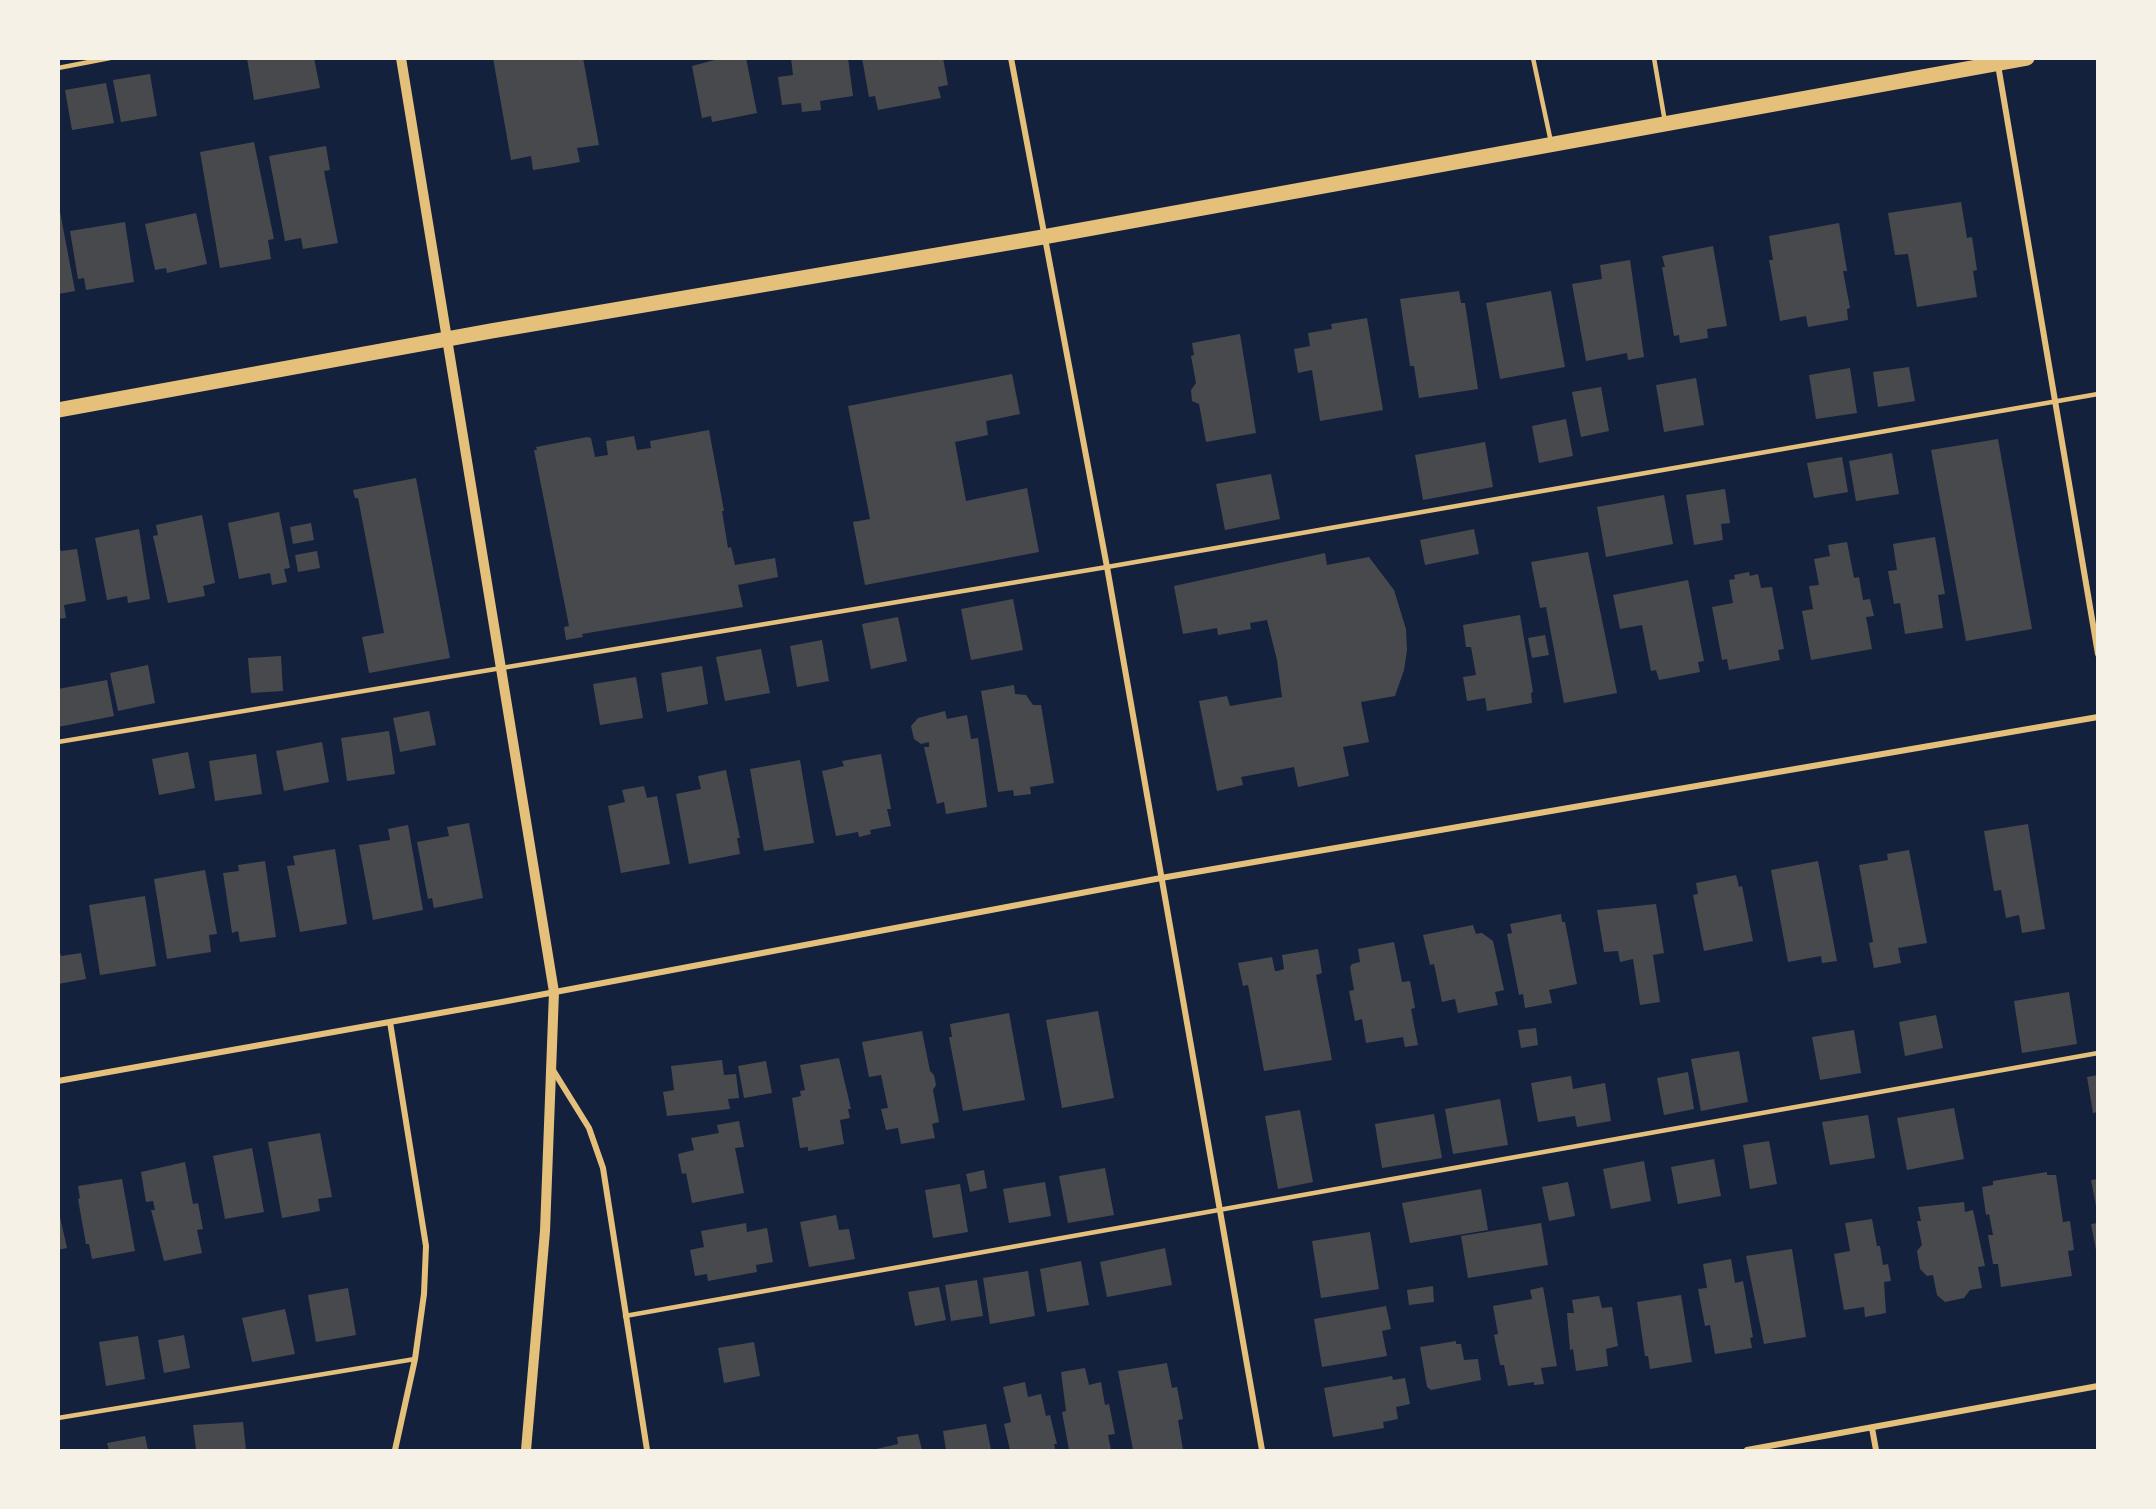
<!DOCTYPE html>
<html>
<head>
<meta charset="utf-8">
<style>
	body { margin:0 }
	#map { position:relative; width:2156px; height:1509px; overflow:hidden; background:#14213d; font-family:"Varela Round",sans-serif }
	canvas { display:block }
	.frame { position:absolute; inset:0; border:60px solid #f6f1e7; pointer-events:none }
</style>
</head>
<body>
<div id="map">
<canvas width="2156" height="1509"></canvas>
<div class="frame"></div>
</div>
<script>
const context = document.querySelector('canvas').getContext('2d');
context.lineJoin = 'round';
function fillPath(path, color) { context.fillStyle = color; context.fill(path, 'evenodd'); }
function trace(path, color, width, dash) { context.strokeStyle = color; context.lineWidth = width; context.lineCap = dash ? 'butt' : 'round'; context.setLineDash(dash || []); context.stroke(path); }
const building = new Path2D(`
	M247 58H314L320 88 254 100Z
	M493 58H583L599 145 577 148 580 162 553 167 533 170 531 156 511 160Z
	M722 58H746L757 113 712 122 711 116 702 118 692 66Z
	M791 58H848L853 96 820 101 821 110 802 112 801 103 782 105 778 77 793 75Z
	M862 58H943L948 85 938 87 941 98 878 110 875 96 869 97Z
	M150 74 157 116 121 122 113 80Z
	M106 83 114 123 72 130 65 90Z
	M254 142 274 239 268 240 271 259 220 268 200 152Z
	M326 146 330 170 324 171 338 243 303 249 301 238 285 241 269 156Z
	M58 201 75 291 58 294Z
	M1961 202 1967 238 1972 237 1977 270 1973 271 1977 297 1917 307 1908 254 1895 255 1888 213Z
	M196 213 207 264 167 273 166 268 155 270 145 224Z
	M125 222 134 282 86 290 84 278 78 279 70 231Z
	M1839 223 1847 271H1843L1850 308 1847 309 1848 320 1808 327 1806 316 1780 321 1769 260H1773L1769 236Z
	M1713 246 1727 326 1707 329 1708 338 1680 343 1679 335 1674 336 1662 267H1665L1662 256Z
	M1630 260 1644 357 1628 360 1627 353 1586 361 1572 284 1602 279 1600 265Z
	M1459 291 1461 303H1465L1478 389 1419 398 1414 366H1410L1400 299Z
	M1551 291 1565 367 1500 379 1486 303Z
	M1367 318 1383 410 1320 421 1312 370 1298 373 1294 349 1310 346 1308 333 1332 329 1331 324Z
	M1240 334 1256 433 1206 442 1199 404 1192 401 1191 390 1196 383 1191 356 1194 355 1192 343Z
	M1909 367 1915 401 1878 407 1873 372Z
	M1850 368 1857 413 1816 419 1809 375Z
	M1012 374 1020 414 986 421 988 435 955 442 966 501 1027 488 1039 552 865 585 853 522 870 519 848 406Z
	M1696 378 1704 425 1664 432 1656 385Z
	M1601 387 1609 431 1581 437 1572 392Z
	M1566 419 1573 456 1539 463 1532 426Z
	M709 430 724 511H722L728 548 731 547 735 565 775 558 778 577 738 585 743 607 582 634 583 637 566 640 564 627 569 626 534 450H537L536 447 587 437 591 438 595 457 608 455 606 441 634 436 637 450 651 448 650 441Z
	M1998 439 2032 629 1966 641 1931 450Z
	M1485 442 1493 487 1423 500 1415 455Z
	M1892 453 1899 494 1856 501 1849 461Z
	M1842 457 1848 492 1814 498 1807 463Z
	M1271 474 1280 519 1225 530 1216 484Z
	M416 478 450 658 369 673 362 637 384 633 358 498H355L353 490Z
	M1725 489 1730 523 1721 524 1723 540 1694 545 1686 495Z
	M1664 495 1673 544 1606 557 1597 507Z
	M279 512 290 568 284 569 287 582 272 585 270 573 239 579 228 523Z
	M202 515 215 583 203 586 205 596 168 603 153 536 158 535 156 525Z
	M311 523 314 540 293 544 290 527Z
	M139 529 150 599 128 603 127 596 107 600 95 538Z
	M1474 529 1479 554 1425 565 1420 540Z
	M1935 537 1945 594 1938 595 1943 628 1905 634 1900 603 1894 604 1888 571 1897 570 1893 544Z
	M1847 542 1854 578 1859 577 1863 600 1870 599 1874 616 1866 617 1872 649 1811 660 1802 611 1813 609 1809 586 1819 585 1814 559 1830 556 1828 545Z
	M58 544 61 551 77 549 86 601 64 605 66 618 58 619Z
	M317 551 320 568 298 572 295 555Z
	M1588 552 1617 693 1564 703 1546 607 1540 608 1531 562Z
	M1325 553 1327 565 1369 557 1394 590 1406 629 1407 650 1404 670 1395 696 1361 702 1369 742 1343 747 1349 776 1298 787 1294 767 1241 777 1243 785 1217 791 1199 701 1227 696 1230 706 1282 697 1277 660 1267 620 1250 623 1251 629 1218 635 1217 628 1183 634 1174 586Z
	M1749 572 1750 576 1758 574 1761 588 1772 587 1784 649 1778 650 1780 660 1729 670 1727 659 1722 660 1712 607 1733 603 1729 580 1735 579 1734 575Z
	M1688 580 1704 661 1698 662 1700 672 1659 680 1656 670 1651 671 1642 625 1620 629 1613 595Z
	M1013 599 1023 650 971 660 961 609Z
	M1520 615 1533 692 1531 693 1532 703 1487 711 1485 698 1467 701 1463 677 1476 675 1471 647H1466L1463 625Z
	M898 617 907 661 871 669 862 624Z
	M1545 635 1549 655 1532 658 1528 638Z
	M822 640 829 681 797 687 790 646Z
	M761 649 770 693 725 701 716 657Z
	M281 656 283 691 251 693 248 658Z
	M148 665 155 703 118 711 110 673Z
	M702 666 708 704 667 712 661 673Z
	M636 677 643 718 600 725 593 684Z
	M107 680 114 716 58 727V689Z
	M1014 685 1015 694 1026 695 1033 705H1041L1054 783 1030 787 1031 794 1014 796 1013 790 998 792 981 691Z
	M429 711 436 745 400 752 393 718Z
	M945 711 947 719 967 715 971 739 978 738 987 807 946 814 944 802 937 804 924 747H929V742L921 744 914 739 911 726 918 718Z
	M389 731 395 774 347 781 341 738Z
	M322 742 329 782 284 791 276 751Z
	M188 752 195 788 159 795 152 759Z
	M256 754 262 794 215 801 209 761Z
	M881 754 891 809H887L891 826 870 830 871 834 859 837 858 832 836 836 822 771 844 766 842 761Z
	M800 760 814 843 764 851 750 769Z
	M726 770 740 838H737L740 854 689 864 676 794 701 789 698 776Z
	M644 786 647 798 657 796 670 864 621 873 608 806 625 802 622 790Z
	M469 823 483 898 434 908 432 898 428 899 417 842 449 836 447 827Z
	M2028 824 2045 929 2022 933 2019 915 2006 918 2001 890 1994 891 1984 831Z
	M408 825 423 910 373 920 359 845 390 840 388 829Z
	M335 849 347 924 300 932 287 866 295 865 293 856Z
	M1909 850 1927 943 1898 948 1901 963 1874 968 1869 943 1873 942 1859 865 1888 860 1887 854Z
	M265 861 276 937 240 942 238 931 232 933 223 873 239 871 238 865Z
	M1818 861 1837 961 1822 963 1821 956 1788 962 1771 870Z
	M205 870 217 934 209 935 211 952 167 959 154 879Z
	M1736 875 1739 887 1742 886 1753 941 1704 951 1693 895 1698 894 1696 883Z
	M145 896 156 966 100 975 89 905Z
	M1656 904 1664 953 1653 955 1660 1002 1640 1005 1633 959 1620 962 1618 951 1604 952 1597 910Z
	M1561 914 1562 922H1565L1577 984 1549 990 1552 1003 1525 1008 1523 994 1519 995 1507 934 1512 933 1510 924Z
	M1473 925 1476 934 1482 933 1493 941 1504 990 1495 992 1498 1005 1458 1013 1455 999 1442 1002 1434 964 1430 965 1423 935Z
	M1394 942 1402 982 1410 981 1415 1008 1411 1009 1418 1045 1405 1047 1403 1037 1366 1043 1362 1019 1355 1021 1349 991 1354 990 1350 967 1352 964 1360 962 1358 949Z
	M58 946 61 956 81 953 86 979 58 984Z
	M1318 949 1322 973 1316 975 1332 1060 1264 1071 1248 985 1243 986 1238 963 1272 957 1275 971H1278L1284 969 1282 955Z
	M2069 992 2077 1044 2022 1053 2014 1001Z
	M1098 1011 1114 1098 1062 1108 1046 1020Z
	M1009 1013 1025 1100 963 1111 949 1037H952L950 1024Z
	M1936 1015 1943 1048 1905 1056 1899 1022Z
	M1536 1028 1538 1045 1521 1048 1518 1030Z
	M1854 1030 1861 1073 1820 1080 1812 1037Z
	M922 1031 930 1071 934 1075 936 1085 933 1090 939 1122 932 1124 935 1138 901 1144 898 1128 886 1130 881 1109 888 1108 881 1075 869 1077 862 1042Z
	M1739 1051 1748 1102 1701 1111 1691 1059Z
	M839 1058 851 1109H848L850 1118 840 1120 844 1144 808 1151V1147L800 1148 792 1098 801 1096 800 1091 805 1090 800 1065Z
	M722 1060 724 1075 736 1074 739 1098 728 1099 730 1109 667 1116 663 1092 674 1090 671 1066Z
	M766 1061 772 1093 744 1098 738 1066Z
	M1688 1072 1694 1109 1664 1115 1657 1078Z
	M2098 1075V1112L2093 1113 2087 1077Z
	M1571 1076 1573 1089 1605 1083 1611 1121 1577 1127 1575 1116 1538 1122 1531 1083Z
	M1500 1099 1508 1145 1453 1154 1445 1109Z
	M1954 1108 1964 1159 1907 1170 1897 1118Z
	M1300 1110 1313 1182 1278 1189 1265 1116Z
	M1434 1114 1442 1158 1382 1168 1375 1124Z
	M1868 1115 1875 1158 1830 1165 1822 1122Z
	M739 1121 744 1147 735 1148 744 1193 692 1203 686 1173 682 1174 678 1154 694 1150 691 1138 719 1133 717 1125Z
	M320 1133 332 1197 318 1199 320 1211 282 1218 268 1142Z
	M1769 1141 1777 1184 1750 1189 1743 1145Z
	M252 1148 264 1212 225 1219 213 1156Z
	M1714 1159 1721 1196 1678 1204 1671 1167Z
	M1644 1161 1651 1201 1611 1209 1603 1169Z
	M185 1162 193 1204 198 1203 203 1229 197 1230 202 1253 164 1261 151 1210H155L153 1201 146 1202 141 1172Z
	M1105 1168 1114 1215 1068 1223 1059 1176Z
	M984 1170 987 1188 970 1192 966 1174Z
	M2047 1172V1175H2056L2063 1222 2070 1221 2074 1250 2068 1251 2072 1276 2001 1287 1998 1264H1993L1988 1235H1993L1989 1214 1986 1215 1982 1187 1993 1185V1181Z
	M122 1179 135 1251 92 1259 89 1244H86L78 1199 80 1198 78 1186Z
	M2098 1179V1206H2096L2091 1180Z
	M1045 1182 1051 1216 1009 1223 1003 1189Z
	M1568 1182 1575 1216 1549 1221 1542 1187Z
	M960 1184 968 1232 933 1238 925 1190Z
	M1481 1189 1488 1230 1410 1243 1402 1203Z
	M1964 1202 1965 1212 1973 1210 1985 1266 1978 1267 1982 1288 1970 1290 1964 1298 1945 1302 1937 1295 1933 1275 1927 1276 1920 1269 1917 1251 1922 1245 1917 1221H1921L1918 1207Z
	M58 1208 67 1248 58 1250Z
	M836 1215 839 1230 849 1229 855 1259 809 1267 800 1222Z
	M1872 1219 1877 1246H1880L1883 1265 1888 1264 1891 1281 1884 1282 1886 1313 1865 1317 1864 1307 1844 1310 1834 1254 1850 1251 1845 1223Z
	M746 1223 747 1232 767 1228 773 1262 756 1265 757 1272 708 1281 707 1274 695 1276 690 1250 704 1247 701 1231Z
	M1541 1223 1548 1265 1468 1278 1461 1236Z
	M2098 1223V1250H2096L2091 1224Z
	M1370 1232 1379 1289 1321 1298 1312 1241Z
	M1165 1248 1172 1285 1107 1297 1100 1262Z
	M1792 1249 1806 1337 1764 1344 1746 1256Z
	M1731 1259 1735 1283 1743 1281 1753 1337 1750 1338 1752 1348 1715 1354 1710 1325 1705 1326 1698 1289 1707 1288 1703 1264Z
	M1081 1261 1089 1305 1047 1312 1040 1269Z
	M1028 1271 1035 1316 990 1324 983 1278Z
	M977 1280 983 1316 951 1321 945 1285Z
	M1433 1286 1434 1302 1409 1305 1407 1290Z
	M939 1287 946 1320 915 1326 908 1292Z
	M1543 1287 1557 1366 1541 1368 1544 1384 1534 1385V1382L1508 1386 1504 1365H1500L1494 1335 1498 1334 1493 1306 1532 1299 1530 1290Z
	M348 1288 356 1335 316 1342 308 1295Z
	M1681 1295 1692 1362 1650 1369 1648 1356H1645L1637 1302Z
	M1599 1296 1602 1308 1612 1307 1618 1346 1606 1349 1608 1366 1576 1371 1573 1349 1570 1350 1567 1313H1574L1572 1300Z
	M1386 1306 1391 1329 1382 1331 1387 1356 1322 1367 1314 1319Z
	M285 1309 295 1354 252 1362 242 1318Z
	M184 1335 190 1368 164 1373 158 1340Z
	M138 1336 145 1379 106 1386 99 1342Z
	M1456 1341V1344H1461L1464 1360 1478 1359 1481 1380 1431 1390 1427 1387 1420 1347Z
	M754 1342 760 1376 724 1383 718 1348Z
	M1167 1363 1172 1388 1177 1387 1183 1419 1178 1420 1183 1450H1133L1118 1371Z
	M1085 1368 1089 1385 1101 1382 1105 1405 1109 1404 1115 1434 1108 1435 1111 1450H1069L1062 1412 1066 1411 1061 1372Z
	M1392 1376 1393 1380 1405 1378 1410 1404 1396 1407 1398 1419 1383 1422 1384 1428 1333 1437 1324 1388Z
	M1025 1382 1028 1397 1041 1394 1046 1416 1050 1415 1057 1444H1054L1055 1450H1010L1004 1424 1011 1422 1003 1387Z
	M243 1422 246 1450H196L193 1425Z
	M986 1424 991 1450H946L943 1431Z
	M918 1434 922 1450H872L898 1444 897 1437Z
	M145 1436 148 1450H109L107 1443Z`);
const service = new Path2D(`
	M1533 58 1551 142
	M1654 58 1665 122
	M58 68 110 58
	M58 742 1107 567 2098 394
	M625 1316 2098 1053
	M58 1418 415 1359`);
const minor = new Path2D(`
	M1011 58 1107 567 1262 1450
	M1998 65 2098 654
	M390 1022 426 1246 424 1294 415 1359 395 1450
	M553 1070 589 1128 603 1168 647 1450
	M58 1081 502 1002 1161 878 2098 717
	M1872 1428 1876 1450
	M1747 1450 2098 1386`);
const tertiary = new Path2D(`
	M401 58 554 992 545 1231 526 1450`);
const primary = new Path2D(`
	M58 410 491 331 1043 237 2027 58`);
fillPath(building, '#48494c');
trace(service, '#e5c07b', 4.5);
trace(minor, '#e5c07b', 6);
trace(tertiary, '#e5c07b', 10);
trace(primary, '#e5c07b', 15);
</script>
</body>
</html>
